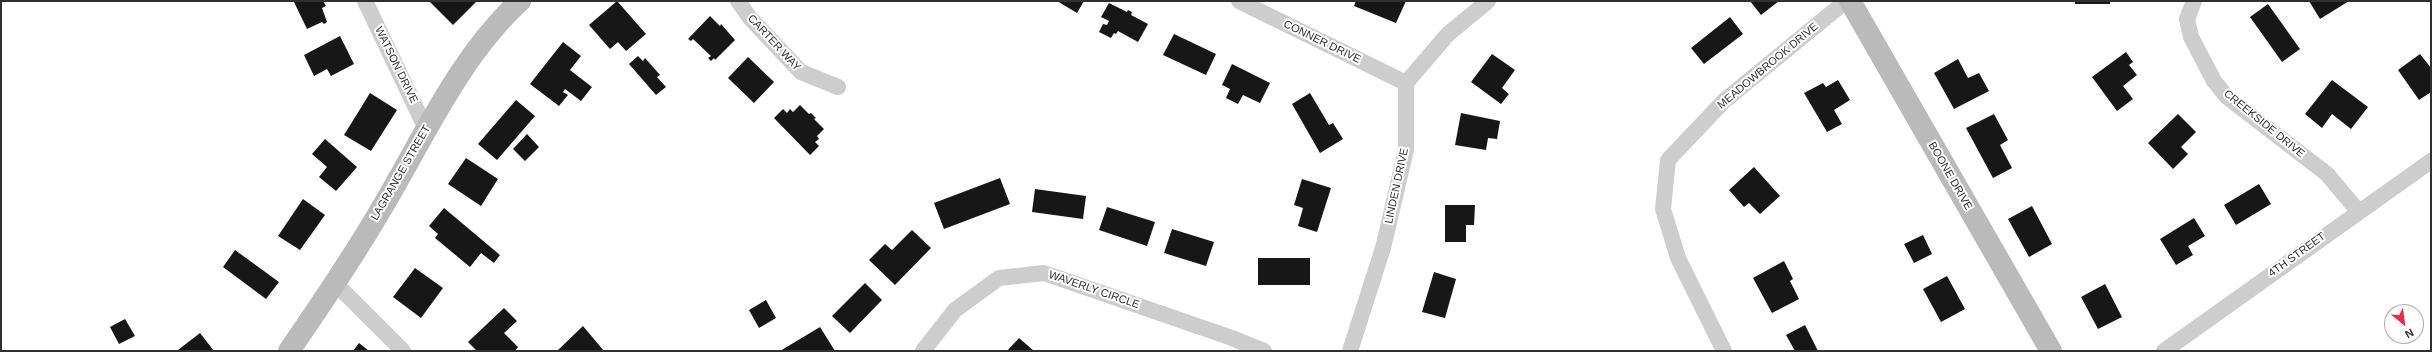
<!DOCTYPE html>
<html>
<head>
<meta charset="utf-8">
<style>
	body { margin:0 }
	#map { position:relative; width:2432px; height:352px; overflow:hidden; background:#fff; font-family:Arial,sans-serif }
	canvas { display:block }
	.frame { position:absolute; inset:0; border:2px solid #303030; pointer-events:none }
	.north { position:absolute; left:2384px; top:304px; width:40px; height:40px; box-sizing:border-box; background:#fff; border:1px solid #acacac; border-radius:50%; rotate:151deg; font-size:11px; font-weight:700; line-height:16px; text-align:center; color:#303030 }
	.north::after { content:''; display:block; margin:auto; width:14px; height:18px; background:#f0284a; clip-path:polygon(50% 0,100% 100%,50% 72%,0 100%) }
</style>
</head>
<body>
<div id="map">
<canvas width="2432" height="352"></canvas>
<div class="frame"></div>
<div class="north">N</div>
</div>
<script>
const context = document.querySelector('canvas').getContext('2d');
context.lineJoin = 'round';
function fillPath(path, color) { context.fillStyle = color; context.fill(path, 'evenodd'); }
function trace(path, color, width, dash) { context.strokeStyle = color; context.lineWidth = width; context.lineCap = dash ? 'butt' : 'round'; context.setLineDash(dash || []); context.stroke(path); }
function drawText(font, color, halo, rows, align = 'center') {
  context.font = font + ' Arial,sans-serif'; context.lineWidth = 4; context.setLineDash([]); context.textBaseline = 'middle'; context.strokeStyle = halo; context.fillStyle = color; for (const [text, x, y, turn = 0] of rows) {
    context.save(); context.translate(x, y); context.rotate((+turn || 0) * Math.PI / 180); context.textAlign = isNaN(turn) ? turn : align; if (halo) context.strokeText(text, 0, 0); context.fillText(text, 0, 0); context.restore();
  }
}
const building = new Path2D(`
	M296 1H323L326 6 322 8 327 22 324 24 322 22 307 29 294 2Z
	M429 1H477L453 25Z
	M617 1 646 34 626 51 618 42 610 49 589 25Z
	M1057 1H1084L1077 13Z
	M1356 1H1406L1396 23 1354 6Z
	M1750 1H1779L1761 15Z
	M2075 1H2110V4H2075Z
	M2309 1H2349L2320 19Z
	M1109 3 1127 12 1128 10 1132 12 1131 15 1148 24 1138 42 1118 31 1116 34 1114 33 1111 38 1099 32 1103 24 1107 25 1109 21 1101 17Z
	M2268 4 2300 49 2282 62 2250 17Z
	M710 16 720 26 721 24 735 40 715 60 714 58 711 61 708 58 711 56 693 39 691 41 688 39Z
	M1730 17 1743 34 1704 64 1691 48Z
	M1174 34 1216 54 1206 75 1163 55Z
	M340 36 354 64 331 76 327 69 314 76 304 55Z
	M563 42 581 56 570 70 592 87 581 101 565 89 563 92 568 95 559 106 530 84Z
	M2126 52 2133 62 2129 65 2137 75 2123 86 2133 99 2117 111 2092 77Z
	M1492 54 1515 70 1502 88 1509 94 1501 104 1471 82Z
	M2420 54 2431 68V92L2419 100 2398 70Z
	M638 56 643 61 645 58 660 75 657 77 666 87 656 95 629 64Z
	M748 57 774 82 754 103 728 78Z
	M1958 59 1968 78 1979 73 1989 91 1954 109 1934 73Z
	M1232 64 1270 83 1260 103 1243 95 1238 104 1226 98 1230 89 1222 85Z
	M1838 80 1850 100 1834 110 1842 124 1827 132 1804 93 1823 83 1826 87Z
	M2332 80 2368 107 2351 129 2332 114 2322 128 2305 114Z
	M370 93 397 110 371 151 344 135Z
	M1310 93 1329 125 1333 123 1343 139 1320 153 1292 104Z
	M516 100 535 116 497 160 478 144Z
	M800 105 809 114 811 113 816 118 814 119 824 129 817 136 819 139 815 142 819 146 810 155 774 118 783 109 787 113 790 109 793 112Z
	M1461 113 1500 121 1497 139 1488 138 1486 150 1455 145Z
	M1994 114 2008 140 2000 145 2012 168 1993 178 1966 128Z
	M2178 114 2196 132 2181 147 2188 154 2173 169 2148 143Z
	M527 134 539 147 525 161 513 149Z
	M325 139 357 167 336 191 319 177 327 167 312 154Z
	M466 158 498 179 481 206 448 184Z
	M1754 167 1780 196 1760 214 1749 203 1744 207 1729 190Z
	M1000 178 1010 204 944 229 934 203Z
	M1302 179 1331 188 1317 232 1298 226 1303 208 1294 205Z
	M2259 184 2271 204 2236 225 2224 205Z
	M1035 189 1086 196 1083 219 1032 212Z
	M303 199 325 215 300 250 278 236Z
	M1445 205H1475L1474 225H1466V242H1445Z
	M2032 206 2052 244 2029 257 2008 219Z
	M1107 207 1155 222 1147 246 1099 230Z
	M444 208 500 255 494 263 481 253 470 267 435 238 438 234 429 226Z
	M2194 218 2205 236 2188 246 2193 255 2176 265 2160 239Z
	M1172 229 1214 242 1206 266 1164 253Z
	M912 230 931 248 895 285 869 260 885 244 892 250Z
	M1923 235 1932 254 1914 263 1904 244Z
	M235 250 279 282 266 299 223 267Z
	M1258 258H1310V285H1258Z
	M1784 261 1793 279 1790 281 1799 299 1772 313 1753 278Z
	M415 268 443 288 421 318 393 297Z
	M1434 272 1456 279 1445 318 1422 312Z
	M1947 276 1965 309 1941 322 1923 289Z
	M865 283 882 300 850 333 832 316Z
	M2105 284 2122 317 2098 329 2081 297Z
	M766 300 776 318 759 328 749 310Z
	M504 308 517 321 504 333 518 347 515 351H477L468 342Z
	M125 319 135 336 119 344 110 327Z
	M1805 325 1818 351H1795L1786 335Z
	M583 326 604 351H557Z
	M820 327 835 351H780Z
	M200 333 214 351H179L178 350Z
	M1019 338 1034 351H1007Z
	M359 343 369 351H353Z`);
const street = new Path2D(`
	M365 1 426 129
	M738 1 750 18 801 72 838 87
	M1239 1 1406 83
	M2194 1 2187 19 2191 37 2214 81 2227 97 2327 174 2358 211
	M335 283 403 351
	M923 351 955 310 999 278 1044 273 1232 338 1264 351
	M1350 351 1383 248 1406 150V83L1448 34 1488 1
	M1724 351 1678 258 1663 209 1668 160 1724 101 1846 1
	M2164 351 2431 161`);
const secondary = new Path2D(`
	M1850 1 2051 351
	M289 351C322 303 354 256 383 206 424 137 460 56 520 1`);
const streetNames = [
	["CONNER DRIVE",1322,42,26],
	["CARTER WAY",774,43,47],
	["WATSON DRIVE",396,65,64],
	["MEADOWBROOK DRIVE",1768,66,-40],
	["CREEKSIDE DRIVE",2264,124,39],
	["LAGRANGE STREET",401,173,-60],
	["BOONE DRIVE",1950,176,60],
	["LINDEN DRIVE",1397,186,-78],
	["4TH STREET",2297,255,-36],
	["WAVERLY CIRCLE",1094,290,19]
];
fillPath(building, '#171717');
trace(street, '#cdcdcd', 16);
trace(secondary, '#bababa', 22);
drawText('11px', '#303030', '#fff', streetNames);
</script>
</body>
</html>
